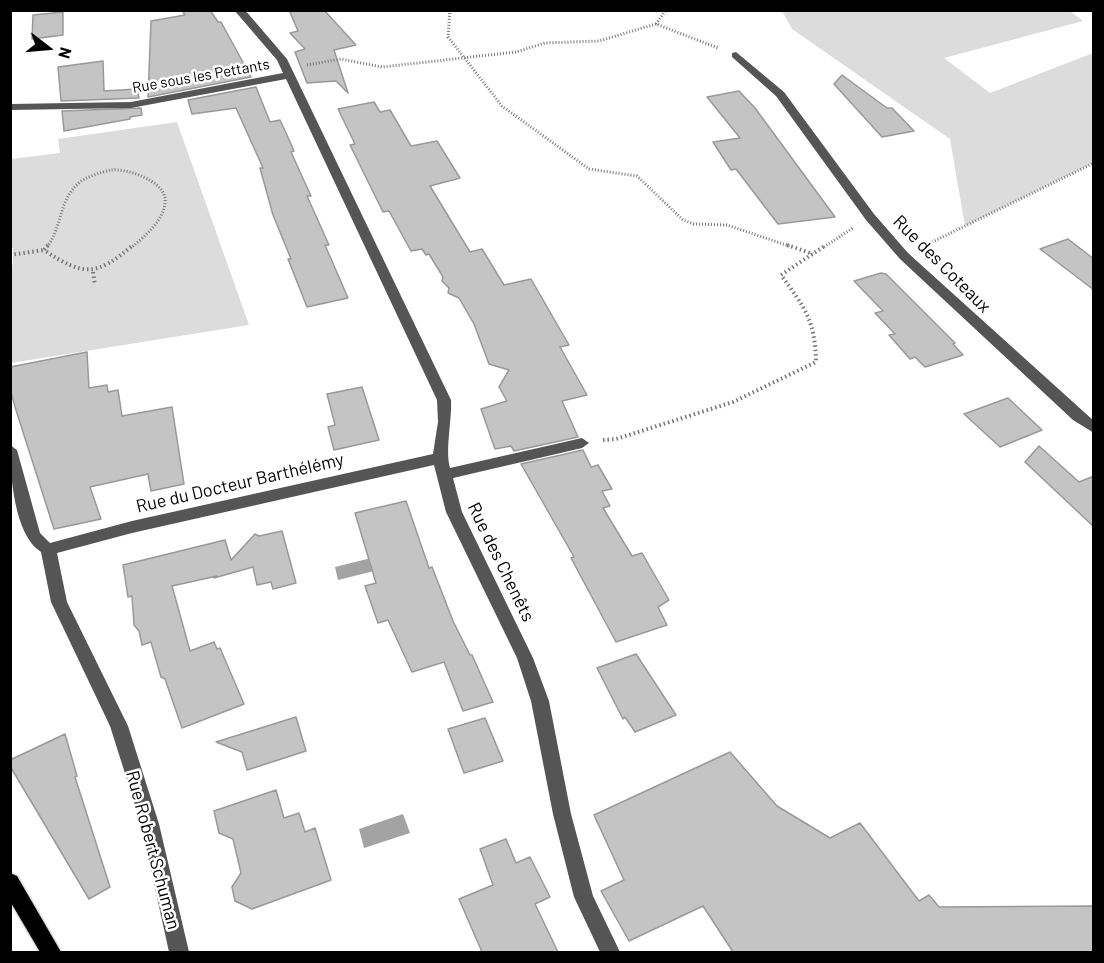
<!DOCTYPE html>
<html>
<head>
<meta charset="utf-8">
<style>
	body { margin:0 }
	#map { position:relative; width:1104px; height:963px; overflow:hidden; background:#fff; font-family:Barlow,sans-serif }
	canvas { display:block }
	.frame { position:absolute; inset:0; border:12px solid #000; pointer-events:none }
	.north { position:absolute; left:18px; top:18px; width:60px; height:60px; -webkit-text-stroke:4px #fff; paint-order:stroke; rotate:106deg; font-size:16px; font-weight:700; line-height:24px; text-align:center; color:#000 }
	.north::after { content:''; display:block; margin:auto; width:21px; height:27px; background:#000; clip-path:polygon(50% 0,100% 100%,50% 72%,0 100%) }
</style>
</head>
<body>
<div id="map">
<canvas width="1104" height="963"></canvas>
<div class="frame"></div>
<div class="north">N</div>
</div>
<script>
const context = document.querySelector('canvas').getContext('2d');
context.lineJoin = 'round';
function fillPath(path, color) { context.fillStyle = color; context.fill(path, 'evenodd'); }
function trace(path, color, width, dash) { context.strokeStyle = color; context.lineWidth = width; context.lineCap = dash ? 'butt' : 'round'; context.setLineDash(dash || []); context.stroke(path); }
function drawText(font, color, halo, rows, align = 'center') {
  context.font = font + ' Barlow,sans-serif'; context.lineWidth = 5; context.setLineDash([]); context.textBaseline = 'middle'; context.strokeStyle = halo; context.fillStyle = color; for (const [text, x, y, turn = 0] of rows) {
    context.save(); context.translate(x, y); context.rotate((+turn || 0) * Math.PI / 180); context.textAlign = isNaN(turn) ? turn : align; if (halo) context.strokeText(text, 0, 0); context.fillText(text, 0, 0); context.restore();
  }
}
const green = new Path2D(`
	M782 11H1070L1083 21 944 58 990 93 1093 53V163L965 226 950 139 792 29Z
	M177 122 249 325 11 363 10 266 13 265V248H10L11 159 60 153 58 139Z`);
const water = new Path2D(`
	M371 558 374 571 338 580 335 567Z
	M403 814 410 833 364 848 359 829Z`);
const building = new Path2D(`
	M182 10H210L218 22H221L251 77 148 97 151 21 185 15Z
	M289 10H324L356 45 334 50 348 93 336 81 307 83 295 52 305 49 290 33 298 31Z
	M63 12V35L32 39 33 15Z
	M103 61 104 91 137 89 139 98 61 101 58 67Z
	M842 75 887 108H892L914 131 882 137 834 84Z
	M256 87 270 122 280 120 287 135 294 151 291 152 311 196H307L329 245H325L348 298 307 307 288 259H291L273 215 260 168H263L236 108 192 114 188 100Z
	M739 91 755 108 835 217 778 224 736 169 731 170 713 142 740 138 707 97Z
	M374 102 380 112 390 110 411 146 437 141 460 178 430 186 470 252 482 249 504 285 531 279 569 345 560 347 587 395 562 401 578 437 514 451 511 446 495 449 481 409 507 401 499 387 509 370 489 364 474 324 459 298 448 293 449 288 442 281 443 277 429 254 426 255 422 249 411 251 389 211 383 212 350 145 355 144 338 109Z
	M141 108 142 115 130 117V119L64 131 62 111Z
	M1068 239 1094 259V290L1040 249Z
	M881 273 886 274 955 343 953 344 963 355 925 367 915 357 910 359 889 335 895 334 875 313 883 311 854 281Z
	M87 352 89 388 107 385 108 392 118 390 122 416 172 407 184 484 151 491 148 474 90 487 101 519 54 529 16 410 10 389V367Z
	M362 387 379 440 334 450 328 427 335 425 327 394Z
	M1008 398 1042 430 1000 447 964 414Z
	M1039 446 1079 482 1094 476V527L1025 462Z
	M583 450 591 467 598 465 612 489 602 491 610 506 603 508 632 556 642 553 669 600 658 607 667 625 616 642 571 558 574 557 521 464Z
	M406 501 429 568 432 567 453 621 470 655H472L493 702 463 711 444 662 412 672 388 620 378 623 365 586 376 583 355 513Z
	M282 531 296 583 273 589 271 582 257 585 253 567 214 578 217 576 172 586 190 651 214 642 217 649 220 648 244 704 182 728 165 679 161 677 151 642 142 645 139 631 134 625 132 596 128 597 123 565 225 540 231 560 255 534 259 536Z
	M636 654 676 715 635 732 625 717 623 719 597 668Z
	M296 717 306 751 247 770 242 752 216 742Z
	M485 718 503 761 464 773 448 729Z
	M65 734 77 776 75 777 110 887 89 899 10 766V760Z
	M730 752 777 806 830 838 860 823 919 901 929 895 939 907 1094 906V952H733L703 906 629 941 601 891 624 880 594 815Z
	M276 790 284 818 299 813 305 832 315 828 331 880 252 909 235 901 232 887 241 873 233 839 219 833 214 811Z
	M506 839 516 863 530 857 550 897 535 904 558 952H482L459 899 493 885 480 849Z`);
const pathFar1 = new Path2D(`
	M450 10 448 37 502 106 589 169 637 176 683 220 694 224 727 225 792 247
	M656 24 666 10
	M307 65 341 59 382 67 516 52 545 43 599 41 656 24 718 48
	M924 246 1094 163
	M47 247C63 226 58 200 80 182 86 177 102 172 111 170 126 168 162 180 165 198 167 218 145 236 132 247
	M824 247 853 228`);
const path = new Path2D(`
	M48 245 44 250C84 277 97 276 133 245
	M787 245 813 254
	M10 255 44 250
	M93 272 95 285
	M603 440 616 439 733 402 816 362C815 320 805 308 781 275L826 245`);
const minor = new Path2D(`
	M234 10H245L287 59 451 400C452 421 445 450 450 468L582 438 589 443 582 448 453 478 462 512 533 658 549 701 571 814 593 896 620 952H600L574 897 553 814 531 701 517 658 446 512 434 465 132 533 57 553 67 602 128 726 159 824 189 952H169L141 824 110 726 51 602 41 552C14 535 10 474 10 445L17 450 40 533 50 543 132 521 433 454 438 422 437 400 286 79 131 108 10 110V104L131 102 283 73 277 60Z
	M736 52 784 92 874 214 908 253 1094 421V433L1073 420 900 259 866 220 776 96 732 57V53Z`);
const major = new Path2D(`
	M10 873 17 876 61 952H40L10 901Z`);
const farStreetnames = [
	["Rue sous les Pettants",201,76,-10]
];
const streetNames = [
	["Rue des Coteaux",942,264,45],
	["Rue du Docteur Barthélémy",240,483,-13],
	["Rue des Chenêts",501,562,64],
	["Rue Robert Schuman",153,850,75]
];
fillPath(green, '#dcdcdc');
fillPath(water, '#a3a3a3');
fillPath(building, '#c4c4c4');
trace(building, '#999', 1.5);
trace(major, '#dbdbdb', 3);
trace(pathFar1, '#777', 3, [1, 2]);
trace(path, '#777', 4, [1.5, 3]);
fillPath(minor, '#555');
fillPath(major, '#000');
drawText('15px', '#000', '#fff', farStreetnames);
drawText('18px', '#000', '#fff', streetNames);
</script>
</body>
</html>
